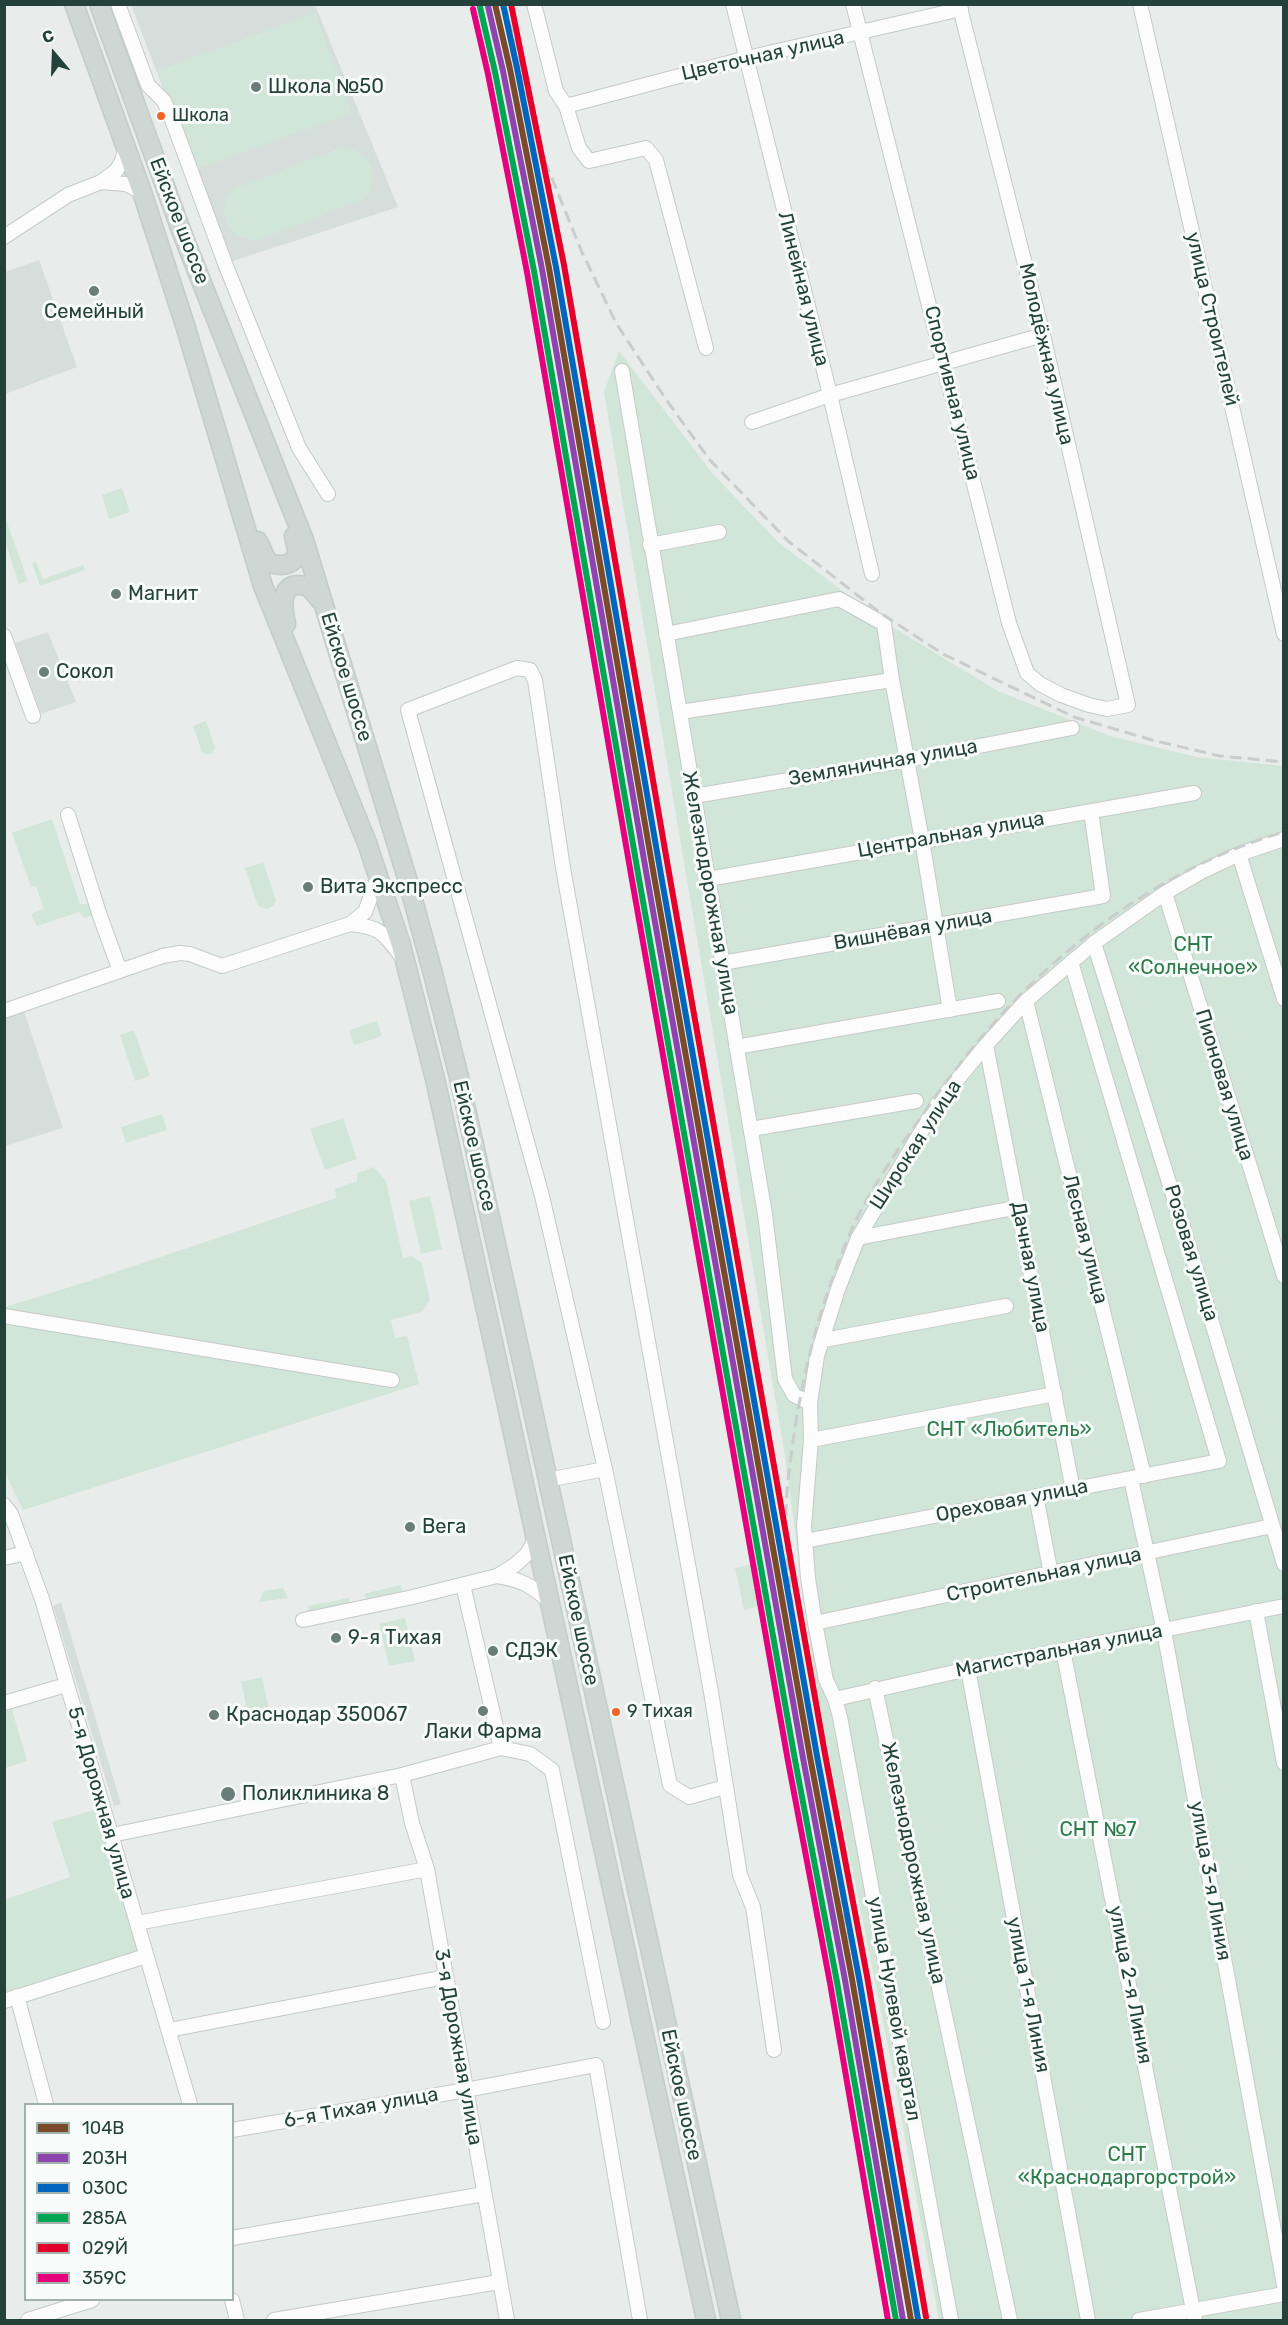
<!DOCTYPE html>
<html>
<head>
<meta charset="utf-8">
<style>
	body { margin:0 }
	#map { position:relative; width:1288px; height:2325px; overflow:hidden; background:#e8edeb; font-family:Rubik,sans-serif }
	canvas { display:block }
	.frame { position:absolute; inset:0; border:6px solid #24423a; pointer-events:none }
	.legend { position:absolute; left:24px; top:2103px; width:210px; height:198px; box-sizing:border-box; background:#f7fbf9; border:2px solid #a3b1ad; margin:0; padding:8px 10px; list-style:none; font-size:18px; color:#24423a }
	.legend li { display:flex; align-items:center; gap:12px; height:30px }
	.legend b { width:30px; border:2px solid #a3b1ad }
	.north { position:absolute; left:24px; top:24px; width:60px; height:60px; -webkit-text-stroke:4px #f7fbf9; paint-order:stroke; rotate:341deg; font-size:16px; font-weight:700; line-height:24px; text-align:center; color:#24423a }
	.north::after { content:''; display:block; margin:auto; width:21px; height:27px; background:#24423a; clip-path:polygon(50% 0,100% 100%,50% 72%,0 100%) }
</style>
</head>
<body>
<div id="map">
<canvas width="1288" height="2325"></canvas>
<div class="frame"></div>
<ul class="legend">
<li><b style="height:8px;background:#7a4b2a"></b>104В</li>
<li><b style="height:8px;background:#8e44ad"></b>203Н</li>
<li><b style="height:8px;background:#0065bd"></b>030C</li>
<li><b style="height:8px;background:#00a651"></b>285А</li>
<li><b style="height:8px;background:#e4002b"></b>029Й</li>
<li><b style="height:8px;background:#e5007d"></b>359С</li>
</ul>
<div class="north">С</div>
</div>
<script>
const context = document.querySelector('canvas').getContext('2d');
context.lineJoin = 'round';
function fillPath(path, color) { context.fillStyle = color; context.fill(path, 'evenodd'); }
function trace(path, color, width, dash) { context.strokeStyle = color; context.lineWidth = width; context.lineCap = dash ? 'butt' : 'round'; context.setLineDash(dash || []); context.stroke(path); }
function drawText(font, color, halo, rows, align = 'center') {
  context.font = font + ' Rubik,sans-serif'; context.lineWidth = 6; context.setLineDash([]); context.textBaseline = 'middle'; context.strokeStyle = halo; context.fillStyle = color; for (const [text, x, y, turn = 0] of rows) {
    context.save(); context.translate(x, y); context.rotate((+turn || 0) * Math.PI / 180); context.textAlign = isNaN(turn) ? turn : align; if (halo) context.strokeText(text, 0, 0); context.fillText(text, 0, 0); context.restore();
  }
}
const built = new Path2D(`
	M131 5H315L398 207 230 262Z
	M39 260 77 367 5 394V272Z
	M48 632 76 702 41 714 15 643Z
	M23 1008 63 1128 5 1146 4 1015Z
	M61 1602 121 1804 114 1806 53 1606Z`);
const green = new Path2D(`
	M315 13 352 113 194 170 158 70Z
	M339 148C369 145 384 178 364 199L258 240C229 243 213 210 233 189Z
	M619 351 713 474 779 543 881 620 998 691 1110 736 1197 757 1283 766V2320H939L888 2046 816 1690 785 1456 604 392Z
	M122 488 130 512 109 519 102 495Z
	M4 514 28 581 19 584 5 541Z
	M36 562 43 579 83 565 85 570 40 586 32 563Z
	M206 721 215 748 212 753 207 755 202 752 193 726Z
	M52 819 80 904H90L93 915 85 918 79 912 37 926 31 914 44 909 36 886 31 887 12 833Z
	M263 862 276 900 273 906 267 909 258 906 245 868Z
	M377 1021 382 1036 354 1045 349 1030Z
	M134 1030 150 1076 135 1081 120 1035Z
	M162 1114 167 1130 126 1143 121 1127Z
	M343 1118 357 1159 325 1170 310 1129Z
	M374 1167 386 1181 403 1258 411 1256 422 1263 430 1300 422 1312 391 1320 395 1338 407 1336 419 1384 23 1510 5 1473V1307L89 1281 336 1198 335 1189 357 1181V1173Z
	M430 1196 442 1249 421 1254 409 1201Z
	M753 1564 762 1605 744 1610 735 1568Z
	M401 1585 403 1596 370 1601 363 1594Z
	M283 1588 288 1598 259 1602 264 1591Z
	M349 1598 350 1605 309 1613 308 1606Z
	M405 1618 415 1661 389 1666 379 1624Z
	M262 1677 270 1715 249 1719 241 1682Z
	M11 1706 27 1761 5 1768V1708Z
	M98 1809 138 1951 5 1996 4 1900 70 1877 52 1822Z`);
const minor = new Path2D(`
	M118 4 148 85 164 101 174 125 226 266 299 448 328 494
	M534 4 556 91 566 106 579 148 589 161 646 148 656 160 706 348
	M733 4 830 395 872 574
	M853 4 1009 623 1027 673 1040 684 1061 695 1089 705 1107 709 1128 705 1043 335 959 4
	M1140 4 1284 634
	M566 106 747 58 961 9
	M101 182 126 184 142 192
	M4 237 68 195 101 182 116 171 122 161 126 148
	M622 371 765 1214 785 1379 794 1395 810 1403
	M752 422 830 395 1043 335
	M650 545 719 532
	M666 634 839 599 884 624 892 680 922 840 950 1010
	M4 636 33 716
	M680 712 892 680
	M694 796 907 760 1072 728
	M68 815 100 916 120 971
	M1239 854 1284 999
	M708 879 1194 793
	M1165 893 1284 1276
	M350 924C380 927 383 932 401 956
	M1094 943 1193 1259 1284 1564
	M722 963 1103 896 1091 811
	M1026 1001 1144 1476
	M4 1011 163 956 180 953 190 954 222 966 350 924 365 912 379 874
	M986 1045 1073 1490
	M736 1047 998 1001
	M751 1129 916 1101
	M858 1238 1019 1207
	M4 1316 392 1380
	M824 1340 1006 1306
	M811 1440 1055 1394
	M1131 1479 1164 1631 1284 2285
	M547 1480 605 1469
	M1036 1496 1051 1574
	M4 1505 11 1514 42 1599 190 2104
	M805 1541 1219 1461 1071 962
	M4 1558 26 1553
	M497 1576C522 1580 531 1585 550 1602
	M463 1585 501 1748
	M1256 1611 1284 1763
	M303 1620 413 1597 497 1576 515 1565 527 1554 536 1538
	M815 1623 1272 1526
	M1063 1650 1195 2320
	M968 1669 1088 2320
	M875 1688 1010 2320
	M835 1699 968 1669 1284 1606
	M4 1703 66 1685
	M402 1775 412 1823 427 1869 507 2320
	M725 1787 689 1797 670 1785 605 1469 542 1196 408 710 517 668 530 670 535 680 563 868 711 1692 740 1875 753 1907 774 2050
	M112 1835 402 1775 501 1748 530 1754 552 1770 603 2022
	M137 1923 427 1869
	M17 1996 46 2104
	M4 2001 146 1956
	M169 2030 445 1977
	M232 2130 466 2090 596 2065 640 2320
	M232 2238 484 2194
	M232 2300 237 2320
	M28 2320 92 2300
	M274 2320 499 2282
	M951 2320 840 1717 835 1699 826 1680 815 1623 808 1578 804 1526 811 1440 810 1403 817 1356 838 1289 858 1238 938 1103 986 1045 1026 1001 1094 943 1165 893 1201 872 1239 854 1284 839
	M1139 2320 1284 2294`);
const major = new Path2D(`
	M74 4 142 192 185 325 263 586 367 843 401 945 435 1079 499 1369 706 2320
	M99 4 182 233 304 540 407 878 432 970 458 1073 522 1361 731 2320
	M258 541 267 561C279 568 293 566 298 553L294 536
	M286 624C282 606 279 577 309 587L321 601`);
const rail = new Path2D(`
	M505 4 541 151 581 250 616 323 665 398 709 459 788 541 879 612 943 654 1074 717 1152 740 1220 756 1284 762
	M852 1979C843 1901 832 1825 817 1748 804 1676 788 1604 786 1531 785 1504 788 1475 792 1449 802 1373 821 1300 851 1231 869 1191 894 1155 919 1120 944 1084 970 1049 999 1017 1075 934 1175 863 1284 832`);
const rail1 = new Path2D(`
	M495 4 510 69 549 268 654 876 810 1757 852 1979 911 2320`);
const rail2 = new Path2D(`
	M488 6 503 71 542 269 647 877 803 1758 845 1980 903 2320`);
const rail3 = new Path2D(`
	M503 4 517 68 556 267 661 875 817 1756 859 1978 918 2319`);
const rail4 = new Path2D(`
	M480 7 495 72 534 271 639 879 795 1760 837 1982 896 2320`);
const rail5 = new Path2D(`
	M511 4 564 265 669 873 825 1754 867 1976 926 2317`);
const rail6 = new Path2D(`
	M473 9 488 74 527 272 632 880 788 1761 830 1983 888 2320`);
const markers = [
	[256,87,6,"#697e78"],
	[161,116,5,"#f26522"],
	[94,291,6,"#697e78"],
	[116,594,6,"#697e78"],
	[44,672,6,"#697e78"],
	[308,887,6,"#697e78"],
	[410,1527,6,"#697e78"],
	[336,1638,6,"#697e78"],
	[493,1651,6,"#697e78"],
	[483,1711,6,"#697e78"],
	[616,1712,5,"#f26522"],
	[214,1715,6,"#697e78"],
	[228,1794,8,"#697e78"]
];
const busNames = [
	["Школа",172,116],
	["9 Тихая",627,1712]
];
const streetNames = [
	["Цветочная улица",763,56,-13],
	["Ейское шоссе",179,221,69],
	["Линейная улица",803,289,76],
	["улица Строителей",1212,319,77],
	["Молодёжная улица",1046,354,77],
	["Спортивная улица",952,393,76],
	["Ейское шоссе",346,677,73],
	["Земляничная улица",883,763,-10],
	["Центральная улица",951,835,-10],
	["Железнодорожная улица",710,893,80],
	["Вишнёвая улица",913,930,-10],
	["Пионовая улица",1224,1085,73],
	["Широкая улица",916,1145,-57],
	["Ейское шоссе",474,1146,77],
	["Лесная улица",1085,1239,76],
	["Розовая улица",1191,1253,73],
	["Дачная улица",1030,1267,79],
	["Ореховая улица",1012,1501,-11],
	["Строительная улица",1044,1575,-12],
	["Ейское шоссе",578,1620,78],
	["Магистральная улица",1059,1651,-11],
	["5-я Дорожная улица",101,1803,74],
	["Железнодорожная улица",913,1863,78],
	["улица 3-я Линия",1210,1881,80],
	["улица 2-я Линия",1130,1985,79],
	["улица 1-я Линия",1028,1995,79],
	["улица Нулевой квартал",894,2009,80],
	["3-я Дорожная улица",458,2047,80],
	["Ейское шоссе",681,2095,78],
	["6-я Тихая улица",361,2108,-10]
];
const poiNames = [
	["Школа №50",268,87],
	["Семейный",94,312,"center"],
	["Магнит",128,594],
	["Сокол",56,672],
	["Вита Экспресс",320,887],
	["Вега",422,1527],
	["9-я Тихая",348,1638],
	["СДЭК",505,1651],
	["Краснодар 350067",226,1715],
	["Лаки Фарма",483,1732,"center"],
	["Поликлиника 8",242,1794]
];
const parkNames = [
	["СНТ",1193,945],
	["«Солнечное»",1193,968],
	["СНТ «Любитель»",1009,1430],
	["СНТ №7",1098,1830],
	["СНТ",1127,2155],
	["«Краснодаргорстрой»",1127,2178]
];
fillPath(built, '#d6dedb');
fillPath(green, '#d1e6d8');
trace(minor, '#c5cac8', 16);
trace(major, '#c3ccc9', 21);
trace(minor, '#fcfcfc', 14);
trace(major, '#cfd7d5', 18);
trace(rail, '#c9cdcc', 3, [12, 6]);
trace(rail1, '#7a4b2a', 6);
trace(rail2, '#8e44ad', 6);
trace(rail3, '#0065bd', 6);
trace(rail4, '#00a651', 6);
trace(rail5, '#e4002b', 6);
trace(rail6, '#e5007d', 6);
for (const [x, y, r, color] of markers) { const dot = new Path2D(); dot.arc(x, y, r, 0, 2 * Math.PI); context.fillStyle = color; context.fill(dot); trace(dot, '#f7fbf9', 2); }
drawText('18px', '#24423a', '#f7fbf9', busNames, 'left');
drawText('20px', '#24423a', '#f7fbf9', streetNames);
drawText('20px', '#24423a', '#f7fbf9', poiNames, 'left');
drawText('20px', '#2d7a4b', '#f7fbf9', parkNames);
</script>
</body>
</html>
